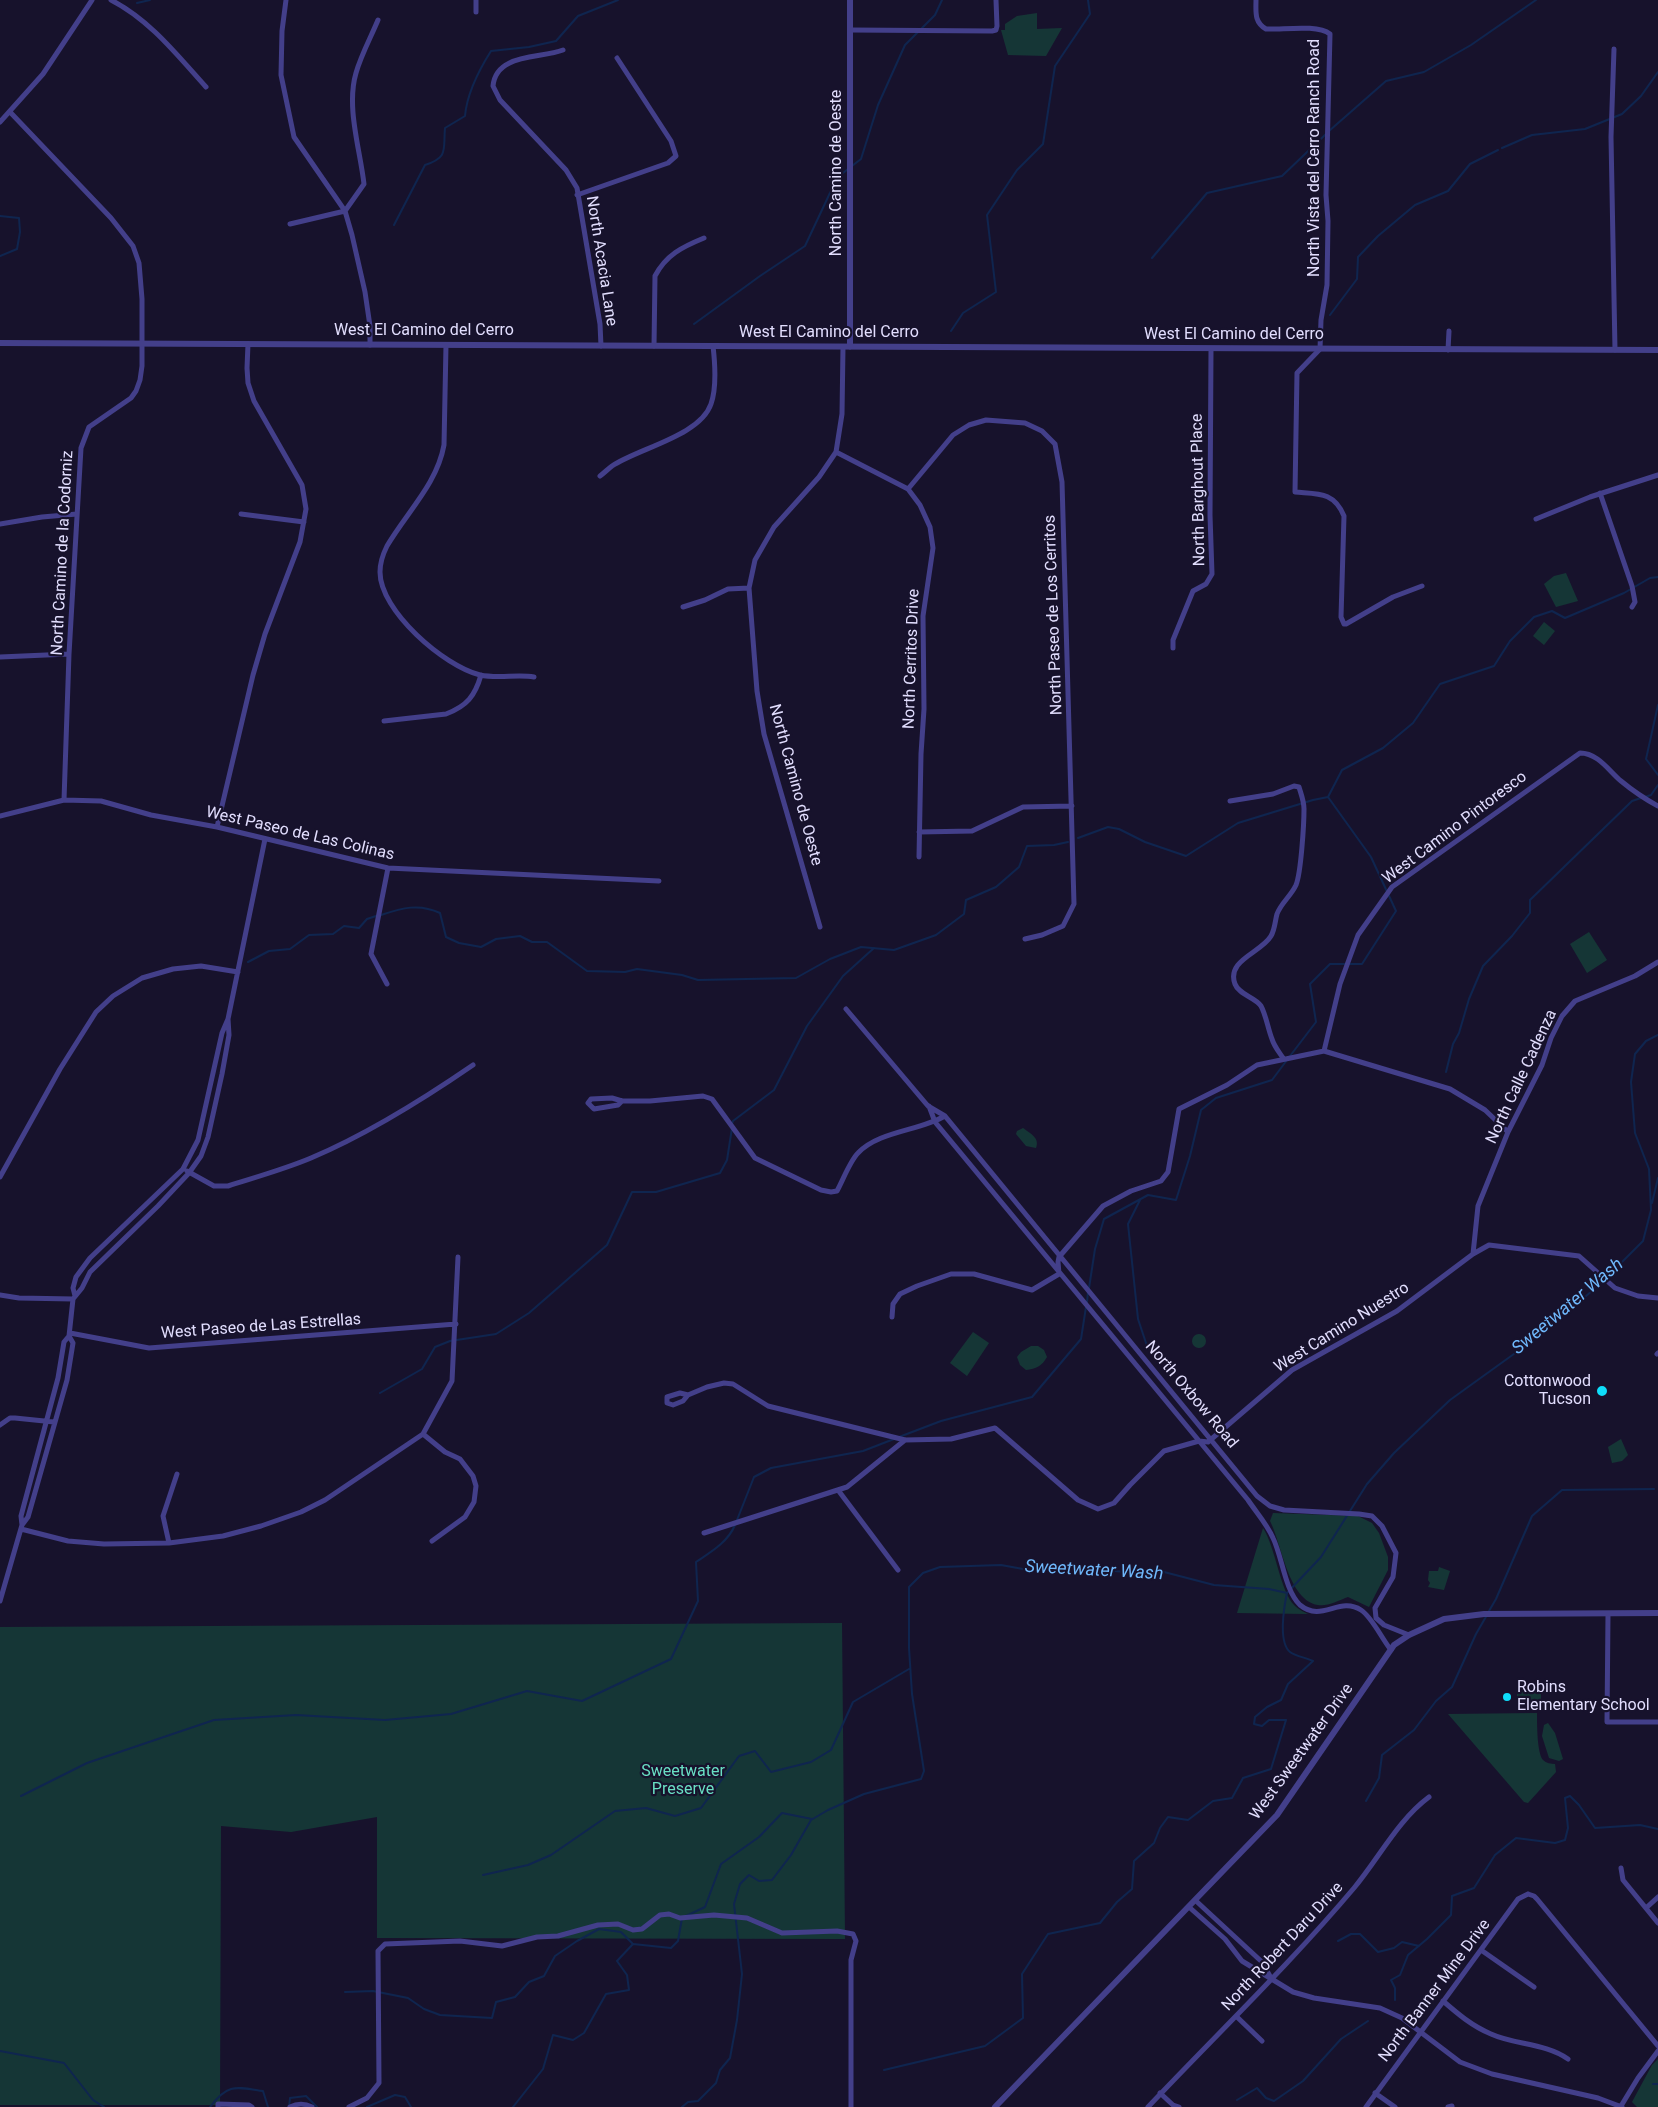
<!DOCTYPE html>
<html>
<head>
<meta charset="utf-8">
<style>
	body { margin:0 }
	canvas { display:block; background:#17122c }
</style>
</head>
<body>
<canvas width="1658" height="2107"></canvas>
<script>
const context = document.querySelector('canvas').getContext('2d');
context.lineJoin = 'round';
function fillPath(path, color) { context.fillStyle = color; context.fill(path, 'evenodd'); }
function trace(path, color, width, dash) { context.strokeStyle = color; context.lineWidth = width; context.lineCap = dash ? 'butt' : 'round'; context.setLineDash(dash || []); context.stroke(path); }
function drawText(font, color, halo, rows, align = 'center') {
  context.font = font + ' Roboto,sans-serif'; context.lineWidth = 4.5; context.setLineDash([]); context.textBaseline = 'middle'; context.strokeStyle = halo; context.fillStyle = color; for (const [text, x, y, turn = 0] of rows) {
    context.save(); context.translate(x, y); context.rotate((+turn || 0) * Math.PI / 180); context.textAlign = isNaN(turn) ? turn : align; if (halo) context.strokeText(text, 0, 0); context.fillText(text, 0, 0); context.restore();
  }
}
const green = new Path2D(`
	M1037 13V29L1062 28 1046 56 1008 55 1001 30H1005V24L1017 16Z
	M1566 573 1578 601 1556 607 1544 584 1554 576Z
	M1544 622 1555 631 1544 645 1533 636Z
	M1589 932 1607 960 1587 973 1570 944Z
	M1023 1128C1031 1134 1040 1138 1036 1148L1026 1146 1016 1134 1017 1131Z
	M973 1332 989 1343 967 1376 950 1363Z
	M1192 1341a7 7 0 1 1 14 0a7 7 0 1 1-14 0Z
	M1031 1346H1038L1044 1350 1047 1357C1042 1366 1036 1369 1026 1370L1020 1365 1017 1357 1021 1352Z
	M1621 1439 1628 1455 1622 1461 1612 1463 1608 1447Z
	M1273 1513 1358 1516 1372 1523 1379 1533 1388 1557V1570L1369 1607 1348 1597C1340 1600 1326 1607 1318 1605 1288 1600 1282 1544 1270 1521Z
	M1263 1528C1276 1548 1280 1592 1295 1606 1298 1609 1304 1612 1308 1614L1237 1613Z
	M1439 1567 1450 1571 1444 1590 1428 1587 1430 1583 1428 1580 1429 1571H1438Z
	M842 1623 845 1939 377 1938V1817L291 1832 221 1826 220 2105H0V1627Z
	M1541 1682V1705L1517 1706V1683Z
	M1537 1713C1537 1724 1537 1753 1543 1760 1546 1763 1551 1764 1555 1764L1556 1772 1528 1803 1524 1802 1448 1714Z
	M1548 1723 1555 1733 1563 1759 1559 1761 1549 1758 1542 1736 1544 1725Z
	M1658 2059V2107H1637L1632 2102 1652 2065Z`);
const stream = new Path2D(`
	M137 3 150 0
	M922 28 935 15 942 0
	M1329 131 1386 81 1424 72 1471 45 1536 0
	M1502 148 1532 135 1585 129 1622 114 1641 96 1658 72
	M852 166 861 159 878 105 905 45 918 32
	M0 216 19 218 20 232 17 249 0 256
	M394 225 425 165C449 157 443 150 445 128L465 116C467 93 479 70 491 51L529 47 556 41 578 16 618 0
	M1152 258 1207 193 1282 176 1326 134
	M1330 315 1357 279 1358 257 1378 236 1415 205 1448 191 1470 164 1498 150
	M694 324 760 276 805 246 837 178 848 169
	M951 331 963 313 996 292 987 215 1017 170 1043 144 1055 66 1090 14 1088 0
	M1658 705 1646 759 1658 775
	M1645 797 1651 795 1658 785
	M1078 838 1108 827 1119 829 1145 842 1186 856 1238 823 1313 800 1328 797 1342 770 1383 748 1413 723 1440 684 1494 666 1510 641 1534 617 1552 611 1565 618 1624 593 1650 578 1658 577
	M381 915C402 908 419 903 440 913L446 937 459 943 481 947 496 939 520 936 532 942H547L587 971 625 972 637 969 682 975 698 980 796 978 830 959 861 947 894 950 936 935 964 914 966 900 996 887 1019 867 1027 846 1054 845 1068 842
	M248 962 269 951 290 949 309 935 333 934 344 926 359 928 367 919 376 916
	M1290 1056 1316 1022 1310 984 1330 964H1362L1396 911 1371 857 1328 797
	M1446 1072 1453 1044 1459 1033 1469 999 1483 966 1512 936 1530 913V900L1632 801 1641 798
	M732 1124 733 1121 774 1090 807 1026 843 976 874 948
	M1140 1200 1128 1224 1138 1319 1147 1346
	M1652 1203 1658 1178
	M1089 1288 1095 1249 1104 1219 1148 1195 1176 1200 1190 1156 1201 1110 1216 1098 1272 1080 1287 1060
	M1087 1302 1088 1292
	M380 1393 422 1369 435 1347 450 1341 496 1334 529 1313 607 1245 632 1192H656L720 1173 727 1160 732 1128
	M899 1437 941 1421 1032 1397 1081 1339 1086 1307
	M737 1520 754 1477 771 1468 863 1451 894 1439
	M1489 1611 1496 1599 1532 1516 1562 1490 1654 1489
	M21 1796 87 1763 214 1720 296 1715 385 1720 451 1714 527 1691 582 1701 671 1659 698 1601 696 1562C711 1552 728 1542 735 1525
	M1366 1801 1379 1778 1382 1755 1414 1730 1436 1701 1452 1687 1476 1634 1487 1615
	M483 1875 528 1865 551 1855 615 1811 646 1808 675 1816 701 1808 739 1756 755 1751 771 1772 811 1762 831 1750 853 1702 909 1669
	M686 1916 705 1907 721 1864 759 1837 782 1813 812 1819
	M1338 1941 1351 1934H1360L1378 1952 1394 1948 1402 1942 1419 1946
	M345 1992 373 1991 408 1998 424 2009 440 2015 492 2018 496 2002 515 1997 529 1982 544 1976 555 1956 577 1941 599 1929 621 1932 632 1943
	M1395 2000V1988L1391 1980 1400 1975 1408 1955 1427 1939 1451 1915 1452 1896 1474 1888 1495 1855 1516 1838 1555 1843 1565 1840 1568 1828 1565 1798 1570 1796 1579 1805 1595 1828 1640 1825 1658 1829
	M0 2051 64 2063 93 2100 104 2107
	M884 2070 985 2046 1023 2018 1022 1974 1048 1934 1100 1923 1117 1902 1132 1889 1134 1861 1154 1843 1160 1828 1168 1817 1188 1820 1213 1801 1232 1798 1243 1778 1271 1769 1286 1720H1269L1262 1726 1254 1724 1255 1717 1267 1707 1281 1700 1288 1684 1313 1661C1307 1658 1295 1656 1290 1652 1278 1642 1284 1607 1287 1593
	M1653 2084H1658
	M1237 2100 1257 2088 1266 2098 1274 2101 1303 2081 1341 2039 1368 2021
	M210 2107C228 2083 236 2087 263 2091L268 2107
	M289 2107 290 2098 306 2096 317 2107
	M367 2107 395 2095 405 2097 411 2107
	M513 2107 543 2069 553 2035 573 2040 584 2033 606 1994 629 1990 627 1975 617 1961 633 1944 671 1948 678 1941 682 1918
	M682 2107 688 2102 698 2101 716 2083 720 2070 730 2058 737 2020 742 1974 734 1904 740 1884 749 1875 759 1881 772 1880 791 1855 811 1820 828 1810 864 1794 921 1779 924 1771 912 1694 909 1648V1587L923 1573 940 1567 1001 1565 1023 1569 1054 1565 1135 1573 1164 1572 1214 1585 1269 1589 1287 1593 1321 1557 1367 1484 1394 1453 1450 1400 1543 1333 1600 1284 1643 1241 1651 1210 1649 1169 1635 1133 1631 1082 1635 1054 1646 1041 1658 1035`);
const minor = new Path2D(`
	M111 0C150 20 177 55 206 87
	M286 0 282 31 281 75 294 137 345 211 352 235 365 292 370 326V345
	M1256 0C1256 12 1254 22 1266 29 1282 30 1317 24 1330 34L1326 195 1328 221 1327 285 1321 320 1320 349 1297 373 1295 492C1317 494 1334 491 1344 516L1341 617 1344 624H1346L1393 597 1422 586
	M476 12V0
	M851 30 992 31 996 30 997 26 996 0
	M1614 49 1611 137 1615 350
	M563 50C540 59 496 53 493 86L500 100 566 170 577 188 600 324 601 346
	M10 112 111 218 133 246 139 263 142 299V366L140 380 136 391 131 398 89 427 81 448 69 654 64 800
	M0 122 43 74 92 0
	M577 195 668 163 676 156 671 141 617 58
	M290 224 345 211 364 184C360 149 346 107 356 73 361 55 371 37 378 20
	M446 345 444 445C437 484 407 512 387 546 383 554 380 563 380 572 380 611 444 666 480 675 498 679 517 674 534 677
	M654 346 655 276C666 255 682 247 704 238
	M1448 350 1449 331
	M836 452 908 489 920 505 930 527 933 548 923 616 924 709 921 754 919 857
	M600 476C604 473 608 469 612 466 639 448 700 436 711 404 717 387 715 363 713 346
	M908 489 953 435 969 425 986 420 1025 423 1042 431 1055 444 1062 482 1074 904 1063 926 1042 935 1025 939
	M1600 493 1632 586 1635 602 1632 607
	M241 514 304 522
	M1536 519 1590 497 1658 475
	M0 524 42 517 77 514
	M683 607 705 600 728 589 749 588
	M1173 648V640L1193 591 1206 584 1212 574 1210 515 1211 349
	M0 657 69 654
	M384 721 446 714C467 706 475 696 481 675
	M1230 801 1273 794 1294 786 1299 787C1301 794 1304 801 1304 809 1304 824 1301 873 1296 885 1291 896 1281 903 1277 914 1275 921 1275 929 1271 936 1261 953 1226 960 1235 984 1239 995 1255 997 1261 1006 1266 1015 1268 1029 1272 1039 1274 1046 1279 1052 1283 1058
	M0 816 64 800 101 801 151 815 217 827 388 868 659 881
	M217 827 253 675 265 634 300 542 306 509 302 485 254 401 248 383 247 368 248 344
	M919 832 972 831 1023 807 1072 806
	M820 927 764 734 757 691 749 588 755 560 774 527 819 477 836 452 842 414 843 347
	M387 984 371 954 388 868
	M846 1009 928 1106 945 1116 1257 1496 1270 1506 1284 1510 1359 1514 1372 1516 1382 1526 1396 1553 1393 1577 1375 1608 1376 1618 1384 1625 1409 1635
	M1324 1051 1340 984 1358 935 1392 887 1580 753C1598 753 1609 771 1621 781 1633 791 1645 799 1658 806
	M622 1101 618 1105 594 1109 588 1103 591 1099 612 1098 622 1101H650L703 1096 712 1099 755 1158 821 1190 831 1192 837 1191C843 1180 850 1161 858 1153 879 1131 919 1131 945 1116
	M929 1106 935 1122 1248 1500C1256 1512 1267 1524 1273 1538 1282 1556 1285 1591 1300 1605 1322 1623 1339 1596 1361 1610 1372 1617 1382 1639 1391 1650
	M187 1171 214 1186H228C256 1177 285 1169 311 1158 368 1134 422 1100 473 1065
	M0 1177 60 1069 96 1012 113 996 142 978 173 969 201 966 238 972
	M1473 1254 1478 1206 1508 1132 1542 1065 1551 1038 1562 1016 1575 1001 1635 976 1658 962
	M0 1295 19 1298 73 1299
	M75 1296 73 1288 76 1277 90 1258 183 1169 198 1140 222 1033 228 1019 265 839
	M892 1317 893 1304 900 1294 917 1286 951 1274H974L1032 1290 1059 1274 1058 1262 1059 1257 1103 1206 1131 1191 1161 1181 1168 1172 1179 1109 1227 1085 1257 1065 1324 1051 1450 1089 1485 1110 1508 1132
	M70 1333 149 1348 456 1324
	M1657 1354 1658 1353
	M688 1395 680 1393 667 1397V1403L673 1405 683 1401 688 1395 707 1387 724 1383 733 1384 768 1406 905 1440 951 1439 995 1428 1078 1500 1098 1509 1114 1503 1130 1485 1164 1451 1199 1441 1208 1442 1292 1370 1397 1311 1473 1254 1489 1245 1579 1256 1615 1288 1638 1296 1658 1298
	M0 1425 10 1418H15L54 1422
	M423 1434 445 1452 460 1459 473 1476 476 1486 474 1502 465 1517 432 1541
	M838 1490 898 1570
	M22 1525 21 1516 58 1378 64 1342 69 1336 73 1299 82 1288 90 1272 158 1206 189 1173 201 1156 208 1137 222 1074 229 1035 228 1019
	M21 1529 68 1541 104 1544 169 1543 223 1536 261 1526 301 1512 325 1500 423 1434 452 1381 458 1257
	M704 1533 847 1487 905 1440
	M169 1543 163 1516 177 1474
	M0 1601 22 1525 28 1517 67 1380 73 1343 69 1336
	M1608 1614 1607 1722H1658
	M1621 1868 1623 1880 1658 1923
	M1528 1894 1534 1896 1537 1899 1658 2046
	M1195 1900 1262 1962 1271 1978
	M1189 1907 1225 1939 1242 1961 1293 1992 1314 1998 1380 2008 1402 2018 1460 2062 1492 2074 1598 2098 1622 2107
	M1646 1908 1658 1897
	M1481 1950 1534 1987
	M1443 2001C1458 2014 1472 2026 1491 2034 1515 2045 1545 2043 1568 2059
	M1236 2016 1262 2041
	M1160 2093 1173 2105 1179 2107
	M1375 2093 1395 2107
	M1621 2106 1638 2078 1658 2051
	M218 2107V2104L249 2105 252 2107
	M290 2107C298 2103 304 2103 312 2107
	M349 2107 367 2098 379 2083 378 1951 385 1944 460 1941 502 1946 537 1937 558 1936 598 1925 618 1924 633 1930 642 1929 660 1915 669 1914 680 1918 714 1915 747 1918 782 1933 837 1931 853 1934 856 1941 851 1960V2107
	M1148 2107C1217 2034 1290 1964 1354 1888 1379 1858 1398 1820 1429 1797
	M1366 2107 1518 1899 1528 1894
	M1448 2107 1452 2106`);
const tertiary = new Path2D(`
	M850 0V347
	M0 343 1658 350
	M995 2107 1277 1815 1394 1645 1409 1635 1444 1619 1484 1614 1658 1613`);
const markers = [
	[1602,1391,6,"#0fddfa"],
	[1507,1697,5,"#0fddfa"]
];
const streetNames = [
	["North Vista del Cerro Ranch Road",1315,158,-90],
	["North Camino de Oeste",837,173,-90],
	["North Acacia Lane",601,261,81],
	["West El Camino del Cerro",424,331],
	["West El Camino del Cerro",829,333],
	["West El Camino del Cerro",1234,335],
	["North Barghout Place",1199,490,-91],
	["North Camino de la Codorniz",63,553,-87],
	["North Paseo de Los Cerritos",1054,615,-92],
	["North Cerritos Drive",912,659,-88],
	["North Camino de Oeste",795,785,75],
	["West Camino Pintoresco",1455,828,-37],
	["West Paseo de Las Colinas",300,834,13],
	["North Calle Cadenza",1522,1077,-65],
	["West Paseo de Las Estrellas",261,1327,-4],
	["West Camino Nuestro",1342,1328,-32],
	["North Oxbow Road",1191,1395,50],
	["West Sweetwater Drive",1302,1752,-54],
	["North Robert Daru Drive",1283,1947,-47],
	["North Banner Mine Drive",1435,1991,-53]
];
const poiNames = [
	["Cottonwood",1591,1382],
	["Tucson",1591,1400],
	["Robins",1517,1688,"left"],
	["Elementary School",1517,1706,"left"]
];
const parkNames = [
	["Sweetwater",683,1772],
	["Preserve",683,1790]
];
const waterNames = [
	["Sweetwater Wash",1568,1307,-40],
	["Sweetwater Wash",1094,1571,3]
];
fillPath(green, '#153636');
trace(stream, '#0f254f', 2);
trace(minor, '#433f8a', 5);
trace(tertiary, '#433f8a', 6);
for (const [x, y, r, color] of markers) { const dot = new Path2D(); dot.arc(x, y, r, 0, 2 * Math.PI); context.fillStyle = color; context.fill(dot); trace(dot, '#17122c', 2); }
drawText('16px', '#e2defe', '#17122c', streetNames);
drawText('16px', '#e2defe', '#17122c', poiNames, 'right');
drawText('16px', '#69dfc4', '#17122c', parkNames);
drawText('italic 18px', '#6fb8fc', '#17122c', waterNames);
</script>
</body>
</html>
